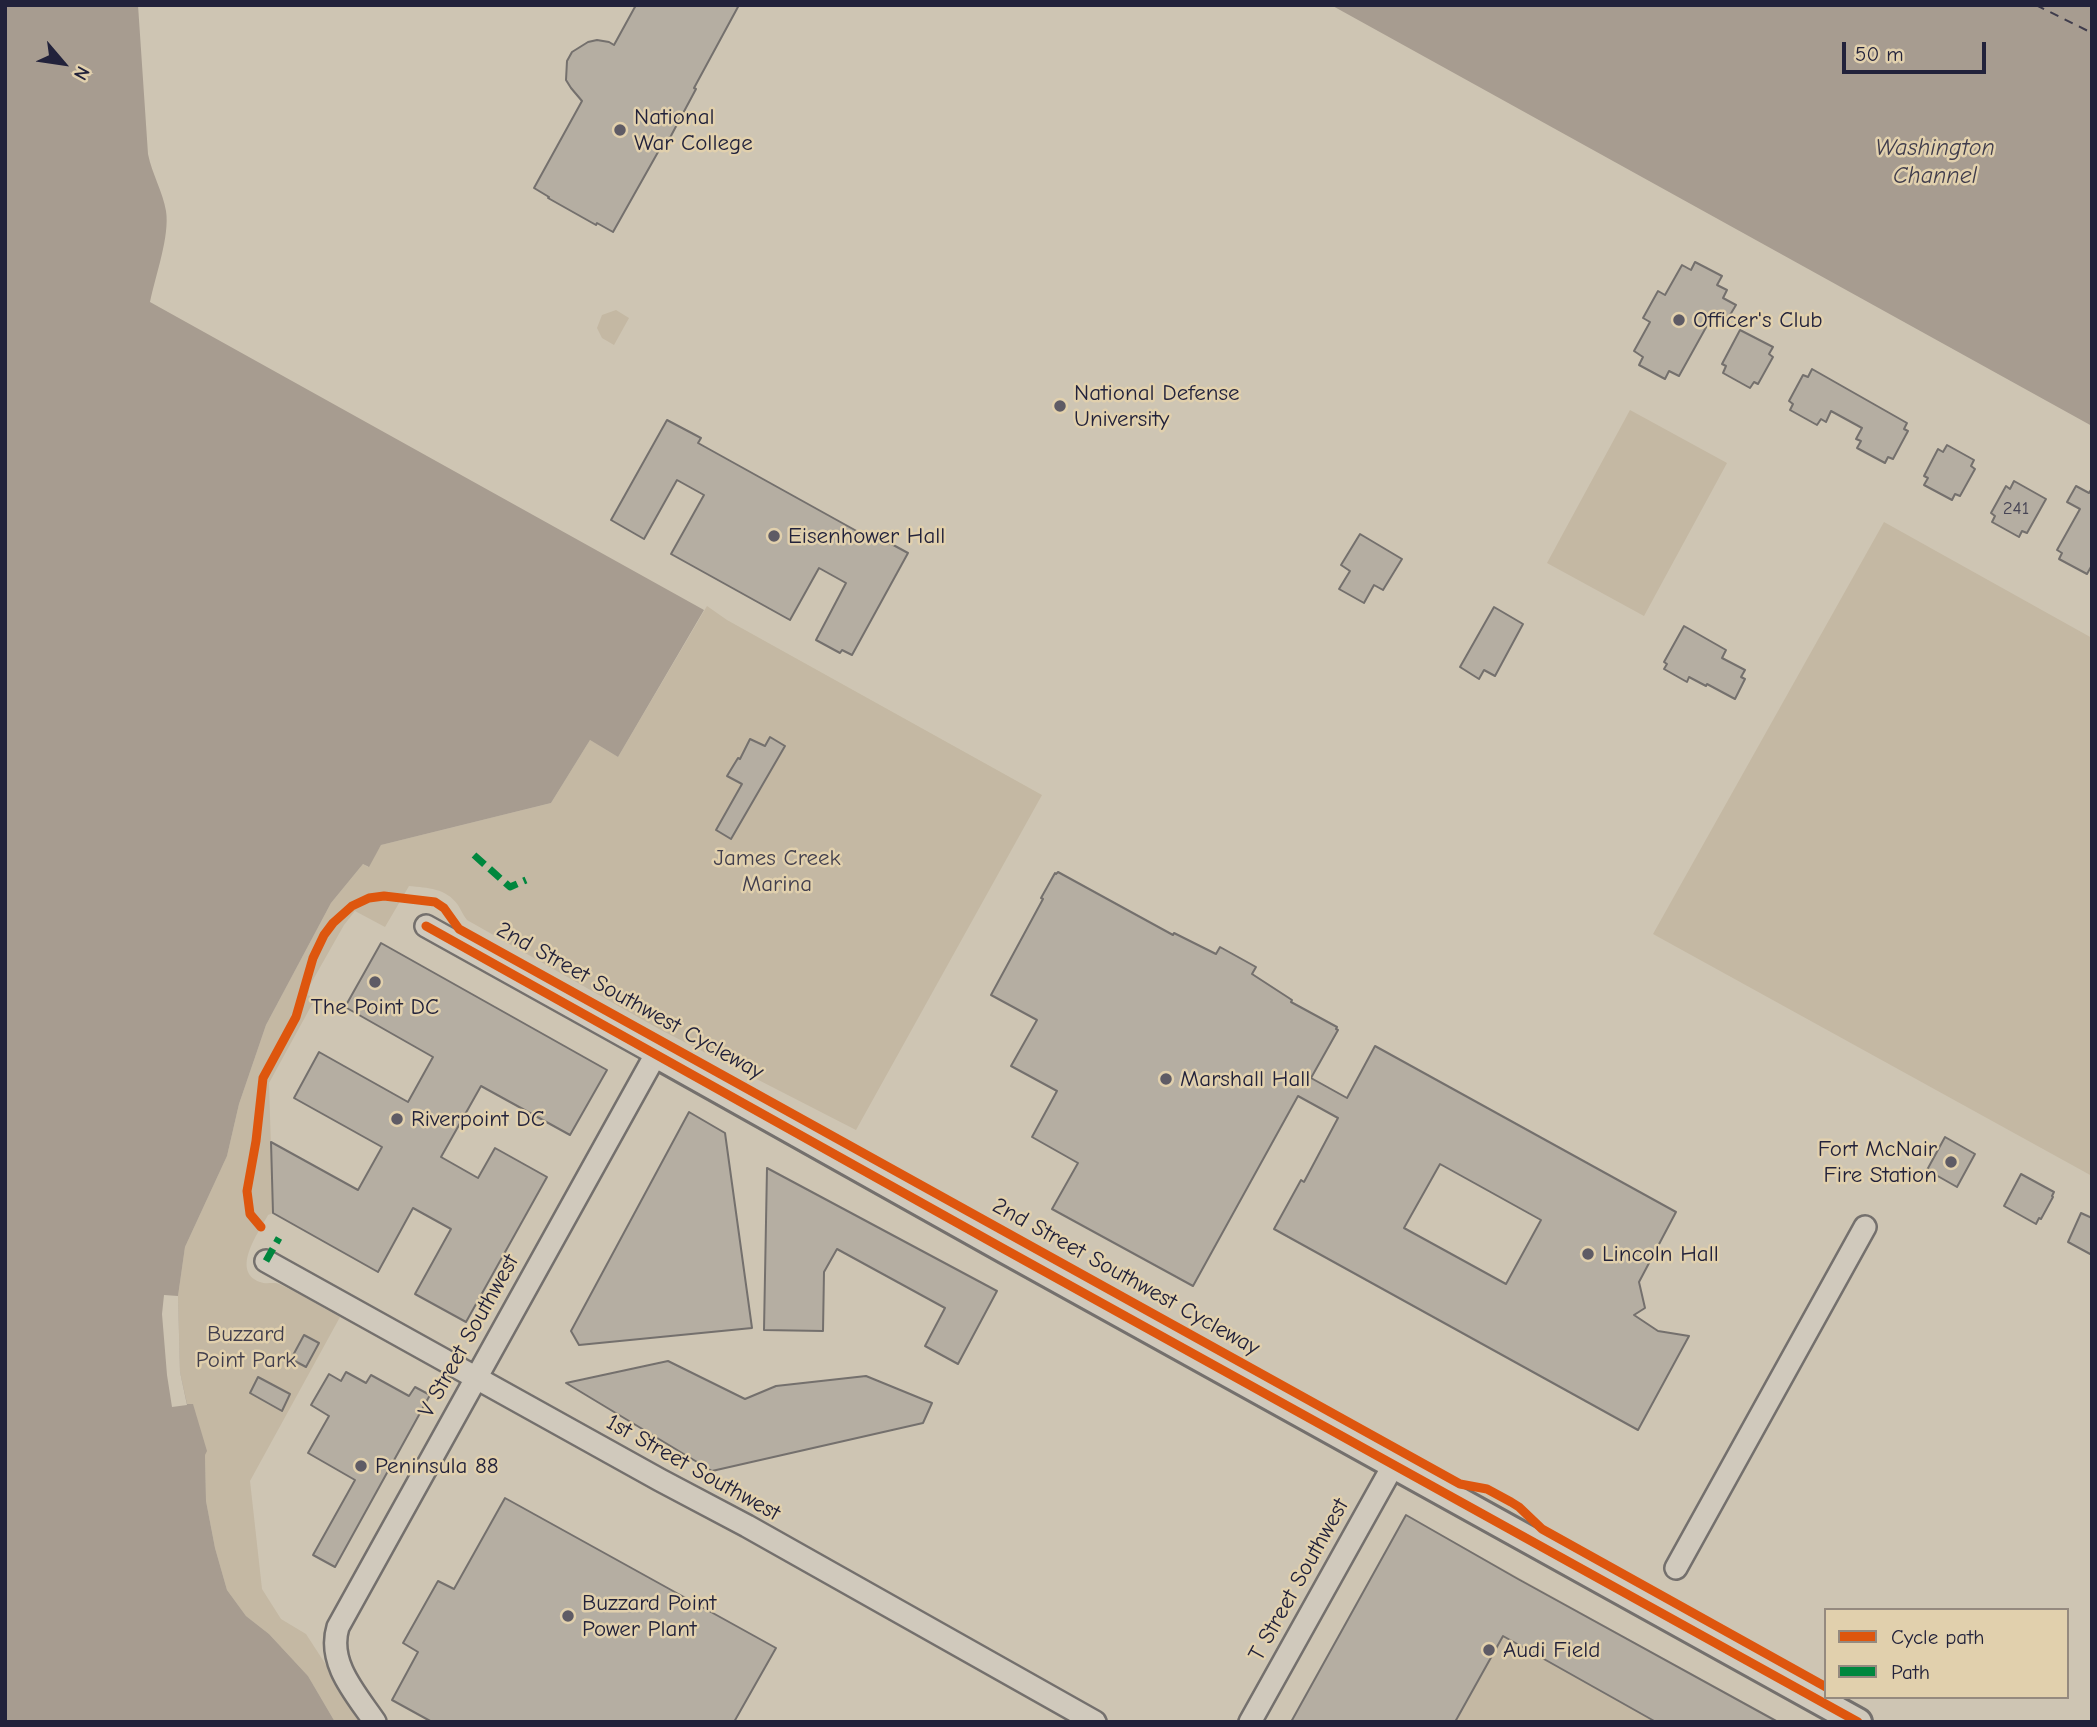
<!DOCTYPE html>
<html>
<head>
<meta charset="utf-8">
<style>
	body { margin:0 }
	#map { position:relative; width:2097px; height:1727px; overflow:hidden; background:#cec5b3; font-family:"Comic Neue",sans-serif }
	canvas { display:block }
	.frame { position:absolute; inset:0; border:7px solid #22223b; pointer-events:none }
	.legend { position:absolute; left:1824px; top:1608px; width:245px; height:91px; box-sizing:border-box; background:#e1d0ad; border:2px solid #958a7f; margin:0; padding:9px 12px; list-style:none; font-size:21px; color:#22223b }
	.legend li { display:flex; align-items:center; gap:14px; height:35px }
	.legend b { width:35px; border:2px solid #958a7f }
	.north { position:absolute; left:28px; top:28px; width:70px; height:70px; -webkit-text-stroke:5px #e1d0ad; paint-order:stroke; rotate:119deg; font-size:19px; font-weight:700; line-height:28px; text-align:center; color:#22223b }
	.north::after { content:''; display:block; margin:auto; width:24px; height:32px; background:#22223b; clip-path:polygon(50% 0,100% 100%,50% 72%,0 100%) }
	.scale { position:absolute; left:1842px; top:42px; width:144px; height:32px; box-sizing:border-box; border:4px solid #22223b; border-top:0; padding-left:9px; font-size:21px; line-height:24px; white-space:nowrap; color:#22223b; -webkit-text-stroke:5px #e1d0ad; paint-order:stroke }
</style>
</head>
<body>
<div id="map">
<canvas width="2097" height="1727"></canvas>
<div class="frame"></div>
<ul class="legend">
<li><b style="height:9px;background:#de560e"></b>Cycle path</li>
<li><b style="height:9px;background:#00873e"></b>Path</li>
</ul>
<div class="north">N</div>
<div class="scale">50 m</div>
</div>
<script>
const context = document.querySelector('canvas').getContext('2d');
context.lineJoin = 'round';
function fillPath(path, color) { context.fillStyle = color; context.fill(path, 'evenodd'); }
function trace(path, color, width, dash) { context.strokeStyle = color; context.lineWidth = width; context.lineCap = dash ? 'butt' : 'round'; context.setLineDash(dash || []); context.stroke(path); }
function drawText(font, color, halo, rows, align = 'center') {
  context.font = font + ' "Comic Neue",sans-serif'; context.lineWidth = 5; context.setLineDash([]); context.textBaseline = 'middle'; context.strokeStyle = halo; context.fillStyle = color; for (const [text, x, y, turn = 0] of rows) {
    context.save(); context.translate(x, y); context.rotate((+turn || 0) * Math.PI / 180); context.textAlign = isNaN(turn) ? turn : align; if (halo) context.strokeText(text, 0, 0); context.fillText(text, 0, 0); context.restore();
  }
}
const green = new Path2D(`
	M616 310 629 318 614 345 602 338 597 328 602 315Z
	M1630 410 1727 463 1644 616 1547 563Z
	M1884 522 2092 638V1176L1653 934Z
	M707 606 727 620 1042 795 856 1130 659 1029 467 920C463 915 461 910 458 905 446 888 428 888 409 886L385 927 355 911 344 925 310 985 308 995 315 999 269 1083 273 1213 268 1215C259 1232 230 1271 260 1282 267 1285 274 1281 281 1285 301 1294 320 1306 340 1317L250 1481 262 1589 281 1619 306 1634 363 1722H335L308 1676 269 1634 246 1616 227 1590 215 1548 206 1501 205 1455 187 1405 180 1372 178 1296 185 1247 227 1156 239 1104 266 1025 331 903 363 864 368 867 381 845 551 803 590 740 618 757Z
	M1406 1515 1778 1722H1291Z`);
const water = new Path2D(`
	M5 5H138L148 154C152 174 163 192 166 211 170 236 155 277 150 302L704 610 618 757 590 740 551 803 381 845 369 867 363 864 331 903 266 1025 239 1104 227 1156 185 1247 178 1296 180 1372 187 1404H193L207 1451 205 1455 206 1501 215 1548 227 1590 246 1616 269 1634 308 1676 335 1722H5Z
	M1331 5H2092V426Z`);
const pier = new Path2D(`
	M164 1295 178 1296 180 1372 187 1405 172 1407 167 1375 162 1314Z`);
const ferry = new Path2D(`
	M2036 5 2092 33`);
const building = new Path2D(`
	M636 5H739L694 88 696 89 665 147 662 145 613 232 597 223 596 225 548 198 549 197 534 188 582 101 571 88 566 80 567 61 572 52 588 42 597 40 609 42 614 45Z
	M1695 262 1722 276 1717 285 1727 290 1723 298 1736 305 1727 320 1714 313 1679 376 1669 371 1665 379 1639 365 1643 357 1634 351 1650 322 1643 318 1658 291 1665 295 1682 265 1691 270Z
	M1740 330 1773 347 1769 354 1773 357 1758 384 1754 382 1750 388 1723 373 1726 366 1722 364Z
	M1812 369 1907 423 1904 429 1908 431 1893 459 1888 457 1885 463 1857 448 1861 441 1856 439 1862 428 1831 411 1826 422 1821 419 1817 425 1790 410 1793 404 1789 401 1803 375 1808 377Z
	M667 420 701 438 698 443 871 539 873 534 908 553 852 655 842 650 840 653 816 640 846 583 819 568 790 620 671 554 704 495 677 480 644 539 611 520Z
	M1947 445 1974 460 1971 466 1975 469 1960 496 1955 494 1952 500 1924 485 1928 478 1924 476 1938 449 1943 452Z
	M2014 481 2046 499 2027 533 2022 531 2019 537 1992 522 1995 516 1991 513 2006 486 2010 489Z
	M2076 486 2089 493 2092 488V565L2087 574 2059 559 2062 553 2057 550 2080 509 2067 502Z
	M1360 534 1402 559 1383 590 1374 585 1364 603 1339 589 1350 571 1341 565Z
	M1494 607 1523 624 1495 676 1484 670 1479 679 1460 667Z
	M1684 626 1726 650 1722 658 1745 670 1741 677 1745 679 1735 699 1707 684 1706 686 1689 677 1687 682 1664 669 1667 664 1664 662Z
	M770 737 785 746 731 839 716 830 742 784 727 776 738 758 740 759 750 739 765 746Z
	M1058 872 1173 935 1174 933 1216 954 1220 947 1256 967 1252 974 1292 1000 1291 1002 1337 1027 1336 1029 1338 1030 1311 1078 1347 1098 1375 1046 1676 1212 1639 1282 1645 1308 1634 1315 1658 1331 1689 1336 1638 1430 1274 1229 1301 1180 1304 1182 1338 1118 1298 1096 1193 1286 1052 1209 1078 1163 1032 1137 1057 1091 1011 1066 1037 1020 991 995 1043 899 1041 898 1055 873 1056 874ZM1440 1164 1541 1220 1506 1284 1404 1228Z
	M381 943 607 1070 570 1135 481 1086 441 1157 478 1178 495 1148 547 1177 466 1322 415 1294 451 1229 413 1208 378 1272 273 1213 271 1142 358 1190 382 1147 294 1098 319 1052 408 1102 433 1057 345 1007Z
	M689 1112 725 1133 752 1328 579 1345 571 1331Z
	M1945 1137 1975 1154 1957 1187 1927 1170Z
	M767 1168 997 1291 958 1364 925 1346 945 1308 837 1249 824 1272 823 1331 764 1330Z
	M2021 1174 2054 1192 2052 1196 2053 1197 2041 1219 2039 1218 2036 1224 2004 1206Z
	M2081 1213 2092 1218V1255L2068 1242Z
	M304 1335 319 1343 306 1367 291 1359Z
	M668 1361 745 1399 776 1386 866 1376 932 1403 923 1423 712 1471 566 1383Z
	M346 1372 366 1383 371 1375 409 1396 415 1387 430 1395 335 1567 313 1555 355 1480 308 1453 329 1416 311 1405 329 1374 341 1381Z
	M258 1377 290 1394 282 1411 250 1393Z
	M505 1498 776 1648 734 1722H432L392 1700 418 1652 403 1643 438 1581 454 1589Z
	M1406 1515 1518 1579 1778 1722H1656L1503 1636 1455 1722H1291Z`);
const minor = new Path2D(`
	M266 1261 660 1480 747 1526 1095 1722
	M1676 1568 1865 1227
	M375 1722C356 1694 327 1663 338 1627L656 1054 426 926
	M1250 1722 1394 1464`);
const tertiary = new Path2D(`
	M656 1054 1004 1249 1858 1722`);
const quiet = new Path2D(`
	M474 855 510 887 526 880
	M266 1261 279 1238`);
const cycleway = new Path2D(`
	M426 926 1004 1249 1858 1722
	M261 1227 250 1214 247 1191 256 1141 263 1078 296 1017 313 958 324 935 333 923 352 906 369 898 384 896 435 902 444 908 459 929 1460 1484 1487 1489 1511 1502 1519 1507 1542 1529 1826 1687`);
const markers = [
	[620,130,7,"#5e5b65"],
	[1679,320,7,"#5e5b65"],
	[1060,406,7,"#5e5b65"],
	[774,536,7,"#5e5b65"],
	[375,982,7,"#5e5b65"],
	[1166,1079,7,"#5e5b65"],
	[397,1119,7,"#5e5b65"],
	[1951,1162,7,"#5e5b65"],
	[1588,1254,7,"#5e5b65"],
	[361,1466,7,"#5e5b65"],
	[568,1616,7,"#5e5b65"],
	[1489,1650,7,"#5e5b65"]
];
const numberNames = [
	["241",2016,509]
];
const poiNames = [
	["National",634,117],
	["War College",634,143],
	["Officer's Club",1693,320],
	["National Defense",1074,393],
	["University",1074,419],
	["Eisenhower Hall",788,536],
	["The Point DC",375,1007,"center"],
	["Marshall Hall",1180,1079],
	["Riverpoint DC",411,1119],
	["Fort McNair",1937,1149,"right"],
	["Fire Station",1937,1175,"right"],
	["Lincoln Hall",1602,1254],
	["Peninsula 88",375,1466],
	["Buzzard Point",582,1603],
	["Power Plant",582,1629],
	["Audi Field",1503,1650]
];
const parkNames = [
	["James Creek",777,858],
	["Marina",777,884],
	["Buzzard",246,1334],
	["Point Park",246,1360]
];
const streetNames = [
	["2nd Street Southwest Cycleway",630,1001,29],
	["2nd Street Southwest Cycleway",1126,1277,29],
	["V Street Southwest",469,1336,-61],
	["1st Street Southwest",693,1468,29],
	["T Street Southwest",1299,1580,-61]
];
const waterNames = [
	["Washington",1935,148],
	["Channel",1935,176]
];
fillPath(green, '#c4b8a3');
fillPath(water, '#a79c90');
fillPath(pier, '#cec5b3');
trace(ferry, '#3f3c4c', 2, [9, 7]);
fillPath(building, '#b5aea2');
trace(building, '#74706d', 2);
trace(minor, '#74706d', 26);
trace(tertiary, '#74706d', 32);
trace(minor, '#d0c9bc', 21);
trace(tertiary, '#d0c9bc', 26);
trace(quiet, '#00873e', 7, [14, 7]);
trace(cycleway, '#de560e', 9);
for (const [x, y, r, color] of markers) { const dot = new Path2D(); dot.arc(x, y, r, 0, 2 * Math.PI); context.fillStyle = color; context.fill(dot); trace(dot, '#e1d0ad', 2.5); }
drawText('19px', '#474555', null, numberNames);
drawText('23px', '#22223b', '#e1d0ad', poiNames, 'left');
drawText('23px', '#413e4d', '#e1d0ad', parkNames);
drawText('23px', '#22223b', '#e1d0ad', streetNames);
drawText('italic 24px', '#3f3c4c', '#e1d0ad', waterNames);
</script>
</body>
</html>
